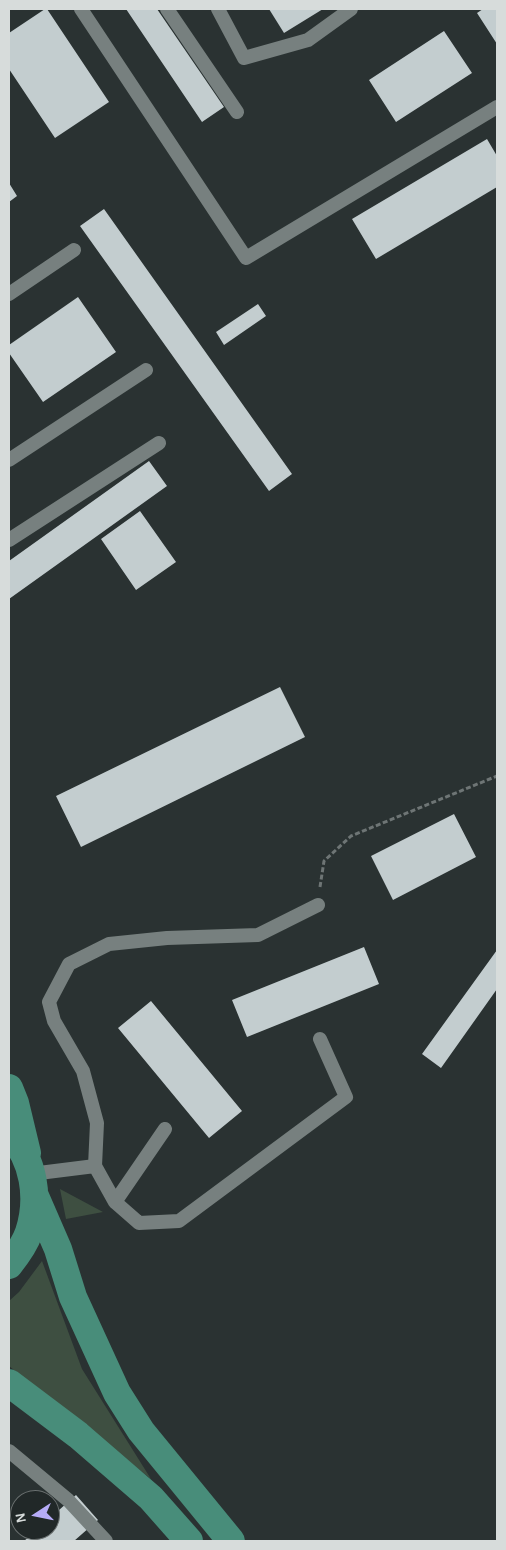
<!DOCTYPE html>
<html>
<head>
<meta charset="utf-8">
<style>
	body { margin:0 }
	#map { position:relative; width:506px; height:1550px; overflow:hidden; background:#2a3232; font-family:"Alegreya Sans",sans-serif }
	canvas { display:block }
	.frame { position:absolute; inset:0; border:10px solid #d7dcdb; pointer-events:none }
	.north { position:absolute; left:10px; top:1490px; width:50px; height:50px; box-sizing:border-box; background:#212828; border:1px solid #6a7070; border-radius:50%; rotate:259deg; font-size:14px; font-weight:700; line-height:20px; text-align:center; color:#d7dcdb }
	.north::after { content:''; display:block; margin:auto; width:18px; height:22px; background:#b6acf8; clip-path:polygon(50% 0,100% 100%,50% 72%,0 100%) }
</style>
</head>
<body>
<div id="map">
<canvas width="506" height="1550"></canvas>
<div class="frame"></div>
<div class="north">N</div>
</div>
<script>
const context = document.querySelector('canvas').getContext('2d');
context.lineJoin = 'round';
function fillPath(path, color) { context.fillStyle = color; context.fill(path, 'evenodd'); }
function trace(path, color, width, dash) { context.strokeStyle = color; context.lineWidth = width; context.lineCap = dash ? 'butt' : 'round'; context.setLineDash(dash || []); context.stroke(path); }
const green = new Path2D(`
	M60 1189 103 1212 66 1219Z
	M42 1261 82 1369 151 1479 9 1366V1301L19 1292Z`);
const building = new Path2D(`
	M45 9H47L109 102 55 138 9 69V33Z
	M126 9H157L224 107 202 122Z
	M269 9H323L284 33Z
	M483 9H497V44L477 13Z
	M444 31 472 73 396 122 369 80Z
	M487 139 497 156V187L376 259 352 219Z
	M9 183 17 196 9 202Z
	M104 209 292 474 269 491 80 226Z
	M78 297 116 352 43 402 9 353V345Z
	M258 304 266 316 224 345 216 332Z
	M149 461 167 486 9 599V561Z
	M140 511 176 562 136 590 101 539Z
	M280 687 305 737 81 847 56 796Z
	M454 814 476 857 393 900 371 856Z
	M364 947 379 984 247 1037 232 1000Z
	M497 950V989L441 1068 422 1054Z
	M151 1001 242 1111 209 1138 118 1028Z
	M76 1495 98 1520 74 1541H24L37 1530H50V1518Z`);
const path = new Path2D(`
	M320 887 324 861 351 836 497 776`);
const lane = new Path2D(`
	M81 9 246 258 497 107
	M167 9 237 112
	M218 9 244 58 308 40 351 9
	M9 294 74 250
	M9 460 146 370
	M9 540 159 443
	M95 1166 97 1123 83 1071 54 1021 49 1002 69 964 109 944 167 938 258 935 318 905
	M31 1174 95 1166 115 1202 165 1129
	M115 1202 139 1223 179 1221 346 1097 320 1039
	M9 1451 68 1500 106 1541`);
const primary = new Path2D(`
	M9 1088 15 1103 27 1153
	M9 1133C34 1159 40 1198 29 1232 25 1244 17 1255 9 1265
	M35 1196 58 1249 73 1297 117 1393 141 1431 231 1541
	M9 1383 78 1435 151 1498 189 1541`);
fillPath(green, '#3e4f41');
fillPath(building, '#c3cdcf');
trace(path, '#6e7575', 3, [5, 2.5]);
trace(lane, '#77807f', 14);
trace(primary, '#488d7a', 28);
</script>
</body>
</html>
